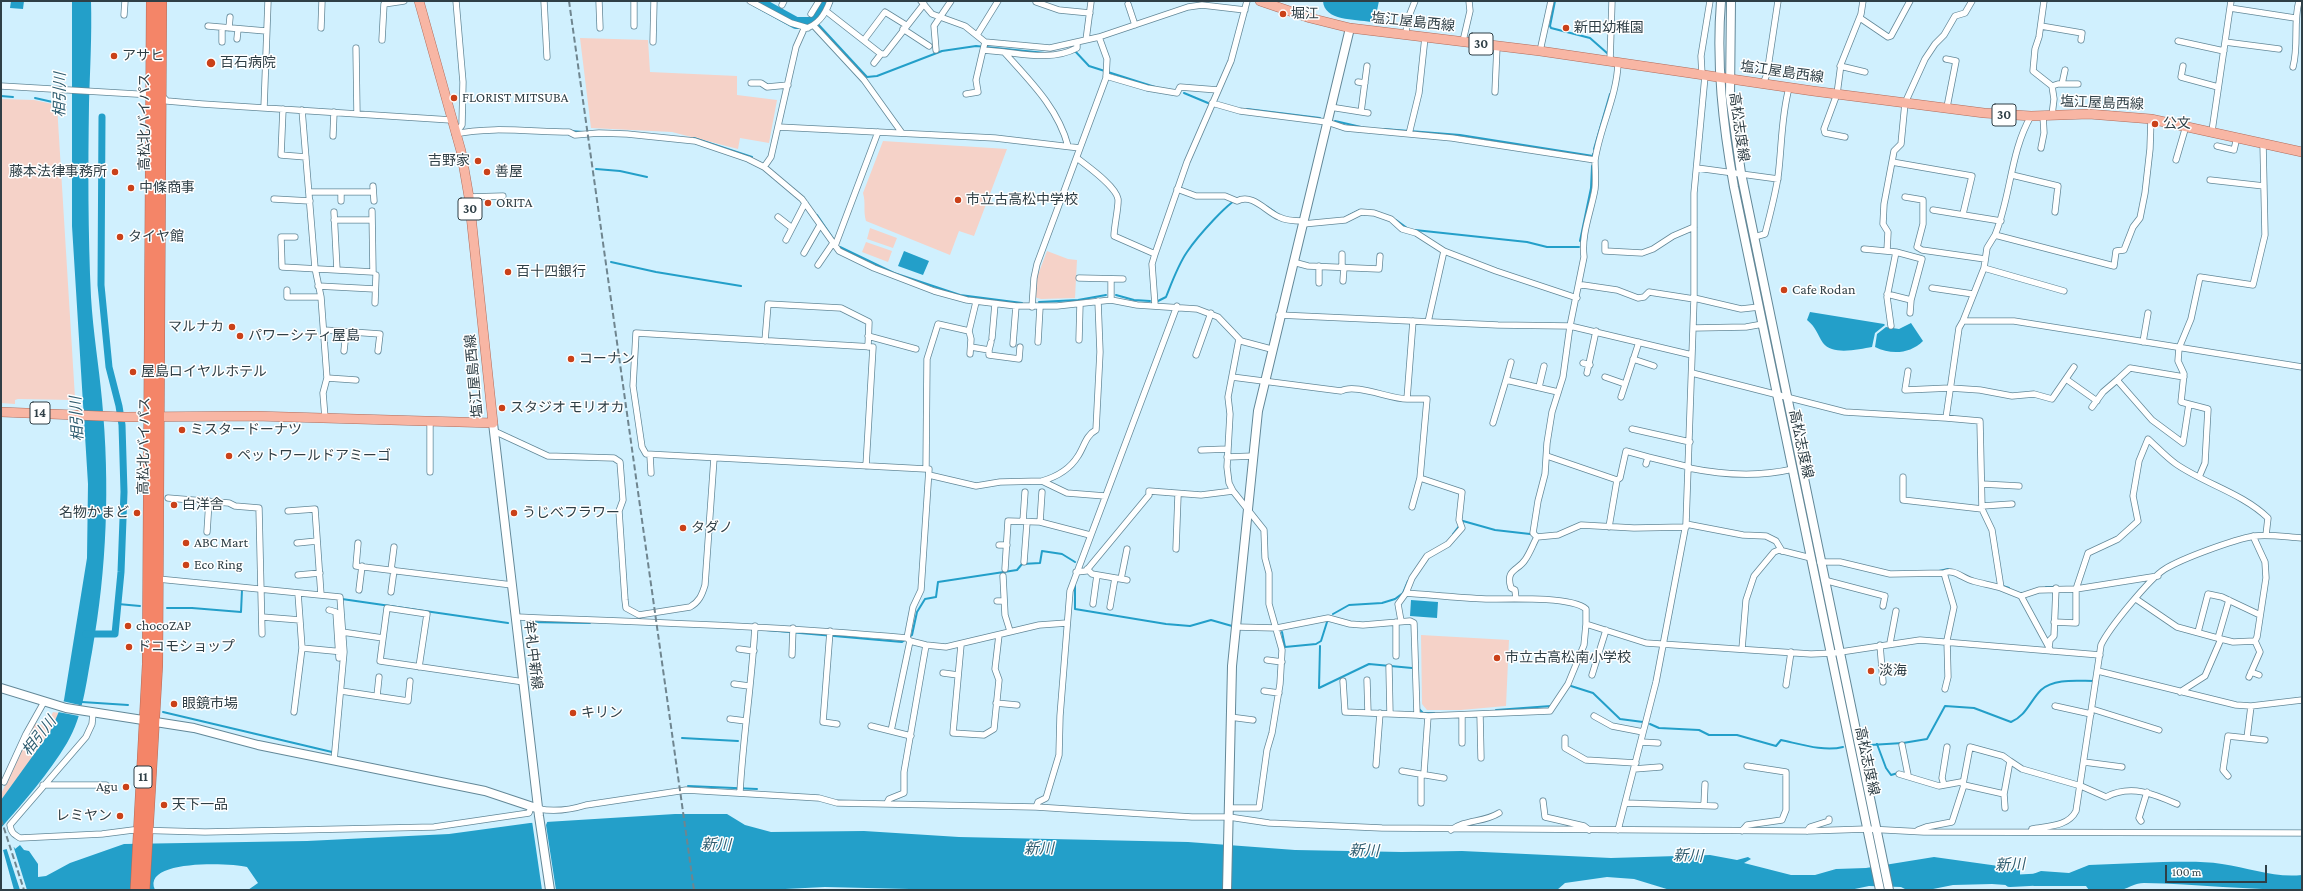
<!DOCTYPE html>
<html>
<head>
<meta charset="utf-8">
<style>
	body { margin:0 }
	#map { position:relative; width:2303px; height:891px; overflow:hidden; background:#d0f0fe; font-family:"Crimson Pro",serif }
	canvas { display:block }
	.frame { position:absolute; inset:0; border:2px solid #2f3f46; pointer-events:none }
	.scale { position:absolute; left:2165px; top:865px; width:102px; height:18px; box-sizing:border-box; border:2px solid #2f3f46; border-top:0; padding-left:5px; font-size:12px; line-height:14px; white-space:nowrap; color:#2f3f46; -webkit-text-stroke:3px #fff; paint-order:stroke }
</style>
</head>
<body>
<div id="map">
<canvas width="2303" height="891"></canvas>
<div class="frame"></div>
<div class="scale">100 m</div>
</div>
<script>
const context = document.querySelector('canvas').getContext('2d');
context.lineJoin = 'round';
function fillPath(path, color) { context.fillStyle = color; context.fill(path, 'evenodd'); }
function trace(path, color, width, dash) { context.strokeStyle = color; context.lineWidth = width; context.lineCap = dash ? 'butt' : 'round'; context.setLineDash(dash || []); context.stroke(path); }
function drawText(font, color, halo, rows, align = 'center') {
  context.font = font + ' "Crimson Pro","Noto Sans JP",serif'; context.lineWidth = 3; context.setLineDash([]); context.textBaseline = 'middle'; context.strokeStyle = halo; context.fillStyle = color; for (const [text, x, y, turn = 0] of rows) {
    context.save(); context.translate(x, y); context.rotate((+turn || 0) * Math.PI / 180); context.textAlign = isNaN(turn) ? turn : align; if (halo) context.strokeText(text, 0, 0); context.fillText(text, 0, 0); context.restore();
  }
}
const green = new Path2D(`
	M580 38 648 40 650 72 737 76V95L777 100 769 143 740 138 738 149 672 132 591 128Z
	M1 99 34 100 57 105 75 398 72 400 18 399 15 400V404L1 403Z
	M883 141 1007 149 974 236 959 231 950 255 866 221C863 211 866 203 863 193Z
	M870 228 897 238 893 248 867 239Z
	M866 242 892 251 888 262 862 252Z
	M1047 251 1068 259 1077 260 1075 298 1041 299 1034 297 1036 280Z
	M1421 635 1509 640 1506 706 1461 710H1427L1422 704Z
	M53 712 59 713 50 732 34 757 2 799 1 794 35 723 47 726Z`);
const water = new Path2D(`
	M11 1H24L23 9 10 8Z
	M72 1H91C92 35 90 70 89 104 88 168 88 233 91 297 93 332 99 366 102 400 110 485 107 568 92 652 86 683 83 716 67 743 49 773 24 802 1 828V800L50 732 64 700 87 558 88 484 72 226Z
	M1323 1H1379L1375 20 1371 22C1355 19 1324 21 1323 1Z
	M904 251 929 261 923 275 898 266Z
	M1810 312 1884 324 1885 325 1875 333 1872 347C1859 349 1833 356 1823 343 1817 334 1816 327 1807 320Z
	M1911 323 1923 341C1910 354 1891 355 1875 347L1877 334 1886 327 1899 329Z
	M1411 600 1438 602 1437 618 1410 616Z
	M675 814H727L745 825 771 832 864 831 959 837 1188 842 1295 850 1402 852 1462 851 1611 858 1710 855 1737 860 1748 857 1751 859 1744 863 1791 875H1815L1836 869 1866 868 1934 857 2020 869V876L2027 877V882H2020V886L1992 884 1953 885 1933 889 1907 890 1901 887 1869 886 1850 890H1670L1634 879 1607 877 1565 883 1557 890H952L825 887 765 890H248L258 883 247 867C231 863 141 859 155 890H14L3 850 14 847 15 849 20 845 24 850 29 851 38 864V877L46 876 70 863 124 844 307 841 449 834 530 823Z
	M2163 862C2183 862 2203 861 2222 864 2250 868 2274 878 2302 875V890C2249 890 2197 884 2144 883 2135 883 2130 887 2122 890 2113 891 2098 890 2089 890L2086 886H2034L2032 884 2033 874 2041 871 2069 873 2089 865Z`);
const pier = new Path2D(`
	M62 701 84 706 79 716 58 712Z
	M548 820 546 825 556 890H542L532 821Z
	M13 845 27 890H20L6 847Z`);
const stream = new Path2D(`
	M1555 1 1550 26 1551 28 1590 38 1607 53
	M817 23 867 77 877 76 942 51 976 46 1045 53
	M1074 50 1089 66 1155 87
	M1184 93 1208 103
	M1 96 13 97
	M35 98 57 103
	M1247 109 1320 118
	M1335 121 1361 127
	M1384 129 1460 135 1593 156V154
	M570 131 584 132
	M694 138 752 157
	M1594 149 1610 94
	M596 169 620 171 647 177
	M1266 206 1275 212
	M817 215 834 240
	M1348 216 1360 210
	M1396 220 1407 228
	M1415 230 1527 242 1547 247H1579
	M1580 241 1591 188 1592 166
	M840 247 894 273 960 295 1022 303
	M611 262 656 272 741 286
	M1116 295 1134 300 1150 301
	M1158 301 1166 297C1172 282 1178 265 1187 252 1195 240 1231 197 1243 197
	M1039 302 1078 300 1106 295
	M1453 534 1463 521 1495 530 1530 534
	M1939 571 1948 569
	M1075 585V609L1166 624 1190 626 1211 620 1232 626
	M2003 586 2009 588
	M2046 587H2073
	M342 599 508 623
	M118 604 140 606
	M167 608H192L241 612 242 590H244
	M1333 614 1349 605 1382 603 1395 599 1403 593 1408 581
	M526 622 590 623
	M766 630 902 642 912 635 917 612 925 599 936 597 938 582 1017 570 1022 564 1040 563 1042 551 1062 554 1075 562
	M1282 632 1285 647 1316 644 1321 641 1327 622
	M1320 646 1319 688 1369 664 1412 668
	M1418 674V668
	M1571 686 1593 693 1620 719 1643 722
	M82 702 128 705
	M1418 708 1423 713H1434
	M1496 710 1551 706
	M163 712 332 752
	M1650 724 1659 728 1699 730 1709 735H1737L1776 746 1781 740C1800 744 1824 752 1843 747
	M682 738 738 741
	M1877 744 1886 768 1891 775 1898 773
	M1870 745 1903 743 1927 739 1945 706 1974 708 2011 722C2026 716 2030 701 2041 690 2054 678 2078 681 2093 681
	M688 786 757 789`);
const canal = new Path2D(`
	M86 634H115L121 572 124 492 122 425 119 406 109 367 101 285 102 117`);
const river = new Path2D(`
	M756 1 796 23H812L822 12 827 1
	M2010 881 2048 879`);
const street = new Path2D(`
	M456 1 463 82 462 125 455 134C489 126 534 132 569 132L575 135 599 133 627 134 695 141 748 159 764 167 802 199 839 251 874 268 934 291 967 300 1016 306H1057L1111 300 1137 305 1197 309 1218 317 1241 341 1271 349
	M544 1 547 57
	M599 1 600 28
	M634 1V26
	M750 1 791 23 808 28
	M921 1 932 14 965 26 985 42 1050 48 1099 37 1107 59 1106 78 1037 264 1034 278 1032 307
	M2044 1 2039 37 2035 49 2033 71 2052 86 2054 99 2052 115
	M1036 2 1059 10 1090 13
	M1128 4 1135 25
	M782 5 784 1
	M2230 8 2295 18
	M826 11 881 54
	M811 14 819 1
	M124 15 125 1
	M1860 18 1888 37 1891 36 1910 1
	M208 26 266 31
	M814 26 864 80 902 133
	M2041 26 2082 33 2081 40
	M229 28 230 17
	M321 28 322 1
	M903 29 929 46
	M977 35 998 1
	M1406 35 1407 21 1415 1
	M1099 37 1188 7 1202 5 1245 10
	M237 39 238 29
	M382 40 384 4 404 1
	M864 40 885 12 906 25
	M1086 40 1091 2
	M1463 41 1470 11 1469 1
	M2178 41 2224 51
	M222 42V28
	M653 42 654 1
	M985 42 983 50 1004 52C1030 81 1058 108 1068 146
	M2225 42 2279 49
	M356 48 357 114
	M936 50 934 26 951 1
	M1540 51 1551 1
	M1004 52C1029 55 1054 60 1077 48V42
	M1946 59 1956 61 1947 107
	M1610 61 1612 1
	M874 63 881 54H885L924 4
	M1840 66 1865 72
	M2183 66 2181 77 2218 87
	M2293 67C2299 44 2293 23 2299 1
	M1702 75 1701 56 1710 1
	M1106 76 1147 88 1177 93 1180 87 1218 90
	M1358 82 1365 83
	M751 83H761L767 87 788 85
	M1763 84 1767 74 1778 1
	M2062 84 2065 70
	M1 86 153 95
	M2052 86 2058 84H2078
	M1495 92 1497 46
	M966 94 978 92 976 80 983 50
	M161 95 167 101 202 104 451 120
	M1212 103 1240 111 1327 122 1345 128 1452 138 1595 160C1595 169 1596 180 1595 189 1591 212 1581 234 1584 257L1570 326 1692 355
	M1330 107 1368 113
	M264 108 268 1
	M283 109 281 155 306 157
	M302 110 315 268 321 297 327 378 323 393 325 418
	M1361 112 1367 66
	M778 127 995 138 1080 148
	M2212 131 2231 1
	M1409 134 1419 93 1425 37
	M333 136 334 112
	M1845 137 1825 133 1824 129 1837 94 1841 64 1861 14 1863 1
	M2217 146 2234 150 2237 137
	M2041 148 2044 133 2043 115
	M1077 158C1087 166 1116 186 1118 199 1119 205 1114 227 1114 236L1155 254
	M1595 160C1600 127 1617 96 1618 63
	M2176 160 2186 126
	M1892 162 1972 176 1963 214
	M764 167 771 157 796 47 804 29C818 25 825 15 830 1
	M1697 168 1778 179
	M2012 175 2058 186 2055 212
	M2210 180 2264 186
	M373 186 374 201
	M1177 189 1196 196H1225L1237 201C1253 193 1266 212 1279 217 1286 221 1296 221 1304 221
	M309 192H373
	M469 197 503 196
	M1905 197 1923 200V224L1917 247 1922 250 1985 259
	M274 199 310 201
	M341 201V192
	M1933 210 2001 221
	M334 212 337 270
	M778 217 792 228
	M334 220H372
	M1303 224 1345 220 1361 212 1374 213 1391 219 1402 229 1416 233 1444 251
	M1995 235C2011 197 2010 152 2031 116
	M295 237H281L282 267 373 272 372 211
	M1754 237 1765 234C1770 215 1775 196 1778 177 1782 147 1781 117 1789 88
	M786 240 805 203
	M1605 243V251L1642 253 1653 249 1673 236 1694 227
	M835 246 878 132
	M1864 249 1896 252 1922 259 1911 300 1910 313
	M1887 251 1888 232 1883 224 1884 204 1894 151 1901 144 1905 103 1925 59 1935 44 1944 35 1955 16 1965 13 1972 1
	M804 253 820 225
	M1293 262 1308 266 1379 269 1380 256
	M818 265 833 243
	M1342 267V254
	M1984 268 2064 291
	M1079 278 1123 279
	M1343 281 1344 267
	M1319 283V266
	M318 286 375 289
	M1579 286 1583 285 1617 290 1638 298 1644 297 1649 292 1694 299
	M1932 288 1973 294
	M287 290V297H321
	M1887 294 1911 300
	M1694 298 1741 309 1759 307
	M1111 300V279
	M1098 301 1100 352 1096 430C1086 435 1084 447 1078 456 1070 469 1056 477 1042 481L1067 493 1105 496
	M375 303 376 275
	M1155 305 1152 264 1155 254 1187 162 1231 61 1247 1
	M1279 315 1498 325 1570 326 1563 377 1552 412 1547 443 1545 474 1538 501 1533 533 1537 537 1558 535 1581 525 1634 528 1686 527
	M1413 321 1407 399H1427L1420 478
	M1963 321 1984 268 1987 248 1995 235 2114 266 2116 251 2124 250 2133 227 2140 218 2145 193 2150 149 2151 119
	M1428 322 1444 251 1496 271 1577 298
	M1891 326 1887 297 1896 252
	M1693 328 1746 327 1763 324
	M324 330 380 334 378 351
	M969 331 971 339 970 354
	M868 336 916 349
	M992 338 995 304
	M1079 340 1080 304
	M765 341 768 304 841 308 869 322 868 347
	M1038 342 1040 307
	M2143 342 2148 313
	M1013 344 1016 306
	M971 347 989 350 991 342
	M989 350V355L1019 359 1020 347
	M344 351 346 332
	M1196 355 1211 313
	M1633 359 1654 366
	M1583 363 1590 365
	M1908 371 1905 390 1950 388 1980 390 2012 396 2034 394 2052 399 2074 367
	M1587 373 1596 331
	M1692 373 1845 412 1946 418 1959 328 1963 321H2014L2302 367
	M1232 377 1341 391C1355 383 1390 399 1407 399
	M1605 377 1625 384
	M2184 377 2130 368 2117 380 2152 420 2183 443 2189 404
	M327 378 356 380
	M2066 379 2097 401
	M1506 380 1511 362
	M1539 387 1544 366
	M1621 397 1639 342
	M2092 407 2103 392 2117 380
	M1946 418 1980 421 1982 509 1992 530 2001 588 2021 596 2039 590 2076 589V623L2054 622
	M1493 423 1506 380 1558 392
	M1632 429 1690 442
	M494 431 548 456 614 458 620 462 623 500 619 511 625 600 626 608 639 615 690 607C699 602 702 595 705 585L714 458
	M1201 450 1228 449
	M650 455 651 473
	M1547 456 1617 480 1609 527
	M1227 457 1254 456
	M1646 464 1648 457 1689 467
	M866 466 873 347 636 333 633 386 642 447 646 454 926 469H929L921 590 913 607 907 638
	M1689 468C1723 475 1759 477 1793 469
	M926 469 927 359 938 324 969 331 976 302
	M430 472V421
	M929 475 976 486 1000 482 1042 481
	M1903 477V500L1982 509
	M2199 477 2205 463 2208 409 2181 402 2184 374 2178 361 2179 348 2191 319 2200 277 2253 285 2265 235 2263 143
	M1617 480 1620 478 1626 451 1648 457
	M1982 484 2019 486
	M1233 491 1229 483 1227 467 1230 414 1228 397 1239 339
	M168 498 229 503 235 506 259 508 262 634
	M1982 506 2012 504
	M288 511 315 509 321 595
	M1023 521 1025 492
	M1040 522 1042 492
	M1686 524 1743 535 1766 536 1776 541 1782 551
	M207 532 209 501
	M297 543 317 541
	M358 543 356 566 512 585
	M999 545H1007
	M1176 549 1178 495
	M1024 562 1027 522
	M1820 562H1840L1890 574 1944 573
	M1005 569 1008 521 1040 522 1090 535
	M1087 569 1092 574 1127 580
	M391 570 394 547
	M1076 572 1086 571 1149 495V491L1201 495 1233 491 1264 530 1265 558 1269 573V604L1282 650 1280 684 1272 733 1267 750 1259 808H1229
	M298 575 320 573
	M1003 576 1005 615 1010 631
	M2158 576 2076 589 2088 553 2118 539 2138 521 2133 496 2139 461 2148 439C2157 447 2166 457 2176 464 2205 484 2242 493 2268 518L2266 535
	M158 579 340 597 344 652 334 761
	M1121 579 1127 549
	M1824 580 1885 596 1883 606
	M359 590 362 566
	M391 592 394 570
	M298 593 302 648
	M1406 593 1412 578 1427 556 1448 544 1462 528 1459 520 1462 492 1420 478 1412 507
	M2021 596 2051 651
	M1516 599 1515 590 1511 588C1505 569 1518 571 1525 560 1530 553 1533 544 1537 537
	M2136 599 2177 627 2221 639
	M997 601H1004
	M1093 604 1097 575
	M1110 607 1115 578
	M329 610 336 612 339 658
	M262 617 300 620
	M515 617C646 622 777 626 907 638L910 641 926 645 946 647 1039 625 1067 623
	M1401 621 1398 604 1406 593C1433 595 1460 598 1486 599 1507 599 1571 596 1586 609V624
	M1396 622V656
	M1236 627 1277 628 1328 618 1350 624 1363 625 1410 621 1414 623 1417 715 1428 716 1550 711 1568 684 1584 645 1586 624 1646 643 1811 654 1834 653 1920 640 2100 655
	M830 631 823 722 837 724
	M342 632 383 638
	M2198 632 2208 594 2222 597 2260 615
	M2218 638 2229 600
	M1890 643 1896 611
	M961 645 953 733 984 735 994 729 999 680 995 669 999 635
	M1880 645 1883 682
	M2049 647 2050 640 2054 636 2056 588
	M739 649 754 651
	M1742 649 1746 600 1754 576 1774 552 1779 550 1811 558
	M792 655 793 628
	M1267 660 1282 662
	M419 667 427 614 387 608 380 661 524 682
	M1389 667 1390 714
	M2098 671 2236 705 2251 706 2302 700
	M2251 672 2259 675
	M943 673 958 675
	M1592 675 1606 630
	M2249 677 2260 652 2255 641
	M1367 680 1368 713
	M1343 681 1345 712 1417 715
	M734 684 749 686
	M1786 685 1791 652
	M1945 689 1948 677 1947 640 1954 607 1944 573C1954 568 1963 579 1973 581 1983 584 1992 585 2001 588
	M341 691 408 701 410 681
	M1264 691 1279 693
	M2180 692 2205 676 2221 639 2233 642 2255 641 2257 637 2266 578 2265 562 2253 536
	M377 696 379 677
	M996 703 1017 705
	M2055 706 2091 714
	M2092 709 2159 730
	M294 712 302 648 344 652
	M93 713 92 724 86 737 10 825C11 832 13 834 20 838L102 834 133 830 205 832 434 827 529 813 531 807
	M1480 714 1481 758
	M1594 716 1612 726 1643 732
	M1230 717 1253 720
	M730 719 746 721
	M871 726 911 736
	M891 731 910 641
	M1565 738V748L1586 760 1636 763
	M2247 738 2265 740
	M1641 742 1658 743
	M1462 743V716
	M1902 745 1908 775
	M2010 761 2022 769 2081 786 2106 797C2131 784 2154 794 2177 804
	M2084 762 2122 767
	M1376 765 1380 713
	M1634 769 1660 767
	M1402 771 1444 778
	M1899 774 1939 786 1961 782 1964 785 1952 822 1926 827 1918 830
	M2228 776 2223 770 2228 736 2247 738 2251 706
	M4 782 26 734 44 702
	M1963 784 1970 747 2003 756 2010 761 2004 794 1964 785
	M43 785H106
	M1944 785 1942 778 1947 747
	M740 792C743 737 752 682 755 626
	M2004 794 2005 808
	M1543 801 1545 817 1584 826 1589 830
	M887 803 889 799 904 793V772L926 645
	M1421 803V777L1424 773 1428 716
	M1625 803 1715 806
	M1704 805 1705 784
	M1036 807 1038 802 1046 798 1059 755 1060 716 1070 591 1177 306
	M539 809C555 812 570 810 586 805L686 790 819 798 837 803 1036 807 1192 817H1229L1269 823 1382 828 1807 831 1867 829 1924 832 2302 833
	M2141 821 2139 818 2147 792
	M2032 829C2047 826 2068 827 2076 811L2101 645C2109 628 2150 578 2165 569 2183 558 2233 540 2254 536 2269 534 2286 537 2302 538
	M1451 830C1466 819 1483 823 1499 813
	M1618 830 1656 682 1686 524 1694 299V193L1705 76
	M1742 831 1747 825 1782 820 1786 810V772L1747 766
	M1807 831 1810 827 1829 821V819`);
const secondary = new Path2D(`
	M1721 1C1716 64 1723 125 1734 187L1880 890
	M1731 1 1730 96 1741 173 1889 890
	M493 423 539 816 550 890
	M1 688 66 708 194 728 258 745 485 791 539 809
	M1227 890 1232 666 1258 411 1350 28`);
const primary = new Path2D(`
	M1260 1 1310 18 1350 28 1540 51 1813 91 1984 113 2031 116 2089 114 2151 119 2302 152
	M1 412 125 417 255 416 493 423 469 197 461 151 419 1`);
const highway = new Path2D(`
	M136 890 148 664 152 1
	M144 890 157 665 161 1`);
const rail = new Path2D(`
	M569 1 694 890
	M1 819 24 890`);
const markers = [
	[1283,14,4,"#ca4119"],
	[1566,28,4,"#ca4119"],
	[114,56,4,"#ca4119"],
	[211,63,5,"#ca4119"],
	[454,98,4,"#ca4119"],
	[2155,124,4,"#ca4119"],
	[478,161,4,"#ca4119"],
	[115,172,4,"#ca4119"],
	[487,172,4,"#ca4119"],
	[131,188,4,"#ca4119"],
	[958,200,4,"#ca4119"],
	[488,203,4,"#ca4119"],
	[120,237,4,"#ca4119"],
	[508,272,4,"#ca4119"],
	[1784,290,4,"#ca4119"],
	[232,327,4,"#ca4119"],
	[240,336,4,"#ca4119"],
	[571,359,4,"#ca4119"],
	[133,372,4,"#ca4119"],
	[502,408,4,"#ca4119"],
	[182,430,4,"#ca4119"],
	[229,456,4,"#ca4119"],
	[174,505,4,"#ca4119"],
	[137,513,4,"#ca4119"],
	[514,513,4,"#ca4119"],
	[683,528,4,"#ca4119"],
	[186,543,4,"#ca4119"],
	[186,565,4,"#ca4119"],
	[128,626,4,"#ca4119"],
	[129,647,4,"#ca4119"],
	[1497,658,4,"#ca4119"],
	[1871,671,4,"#ca4119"],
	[174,704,4,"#ca4119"],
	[573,713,4,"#ca4119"],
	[126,787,4,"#ca4119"],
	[164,805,4,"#ca4119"],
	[120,816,4,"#ca4119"]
];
const shields = [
	[1481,44,24],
	[2004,115,24],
	[470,209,24],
	[40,413,20],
	[143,777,18]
];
const shieldNames = [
	["30",1481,44],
	["30",2004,115],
	["30",470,209],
	["14",40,413],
	["11",143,777]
];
const poiNames = [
	["堀江",1291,14],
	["新田幼稚園",1574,28],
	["アサヒ",122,56],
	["百石病院",220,63],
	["FLORIST MITSUBA",462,98],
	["公文",2163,124],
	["吉野家",470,161,"right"],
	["藤本法律事務所",107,172,"right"],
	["善屋",495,172],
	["中條商事",139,188],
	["市立古高松中学校",966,200],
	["ORITA",496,203],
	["タイヤ館",128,237],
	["百十四銀行",516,272],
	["Cafe Rodan",1792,290],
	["マルナカ",224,327,"right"],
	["パワーシティ屋島",248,336],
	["コーナン",579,359],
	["屋島ロイヤルホテル",141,372],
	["スタジオ モリオカ",510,408],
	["ミスタードーナツ",190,430],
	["ペットワールドアミーゴ",237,456],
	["白洋舎",182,505],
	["名物かまど",129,513,"right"],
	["うじべフラワー",522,513],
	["タダノ",691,528],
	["ABC Mart",194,543],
	["Eco Ring",194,565],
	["chocoZAP",136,626],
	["ドコモショップ",137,647],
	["市立古高松南小学校",1505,658],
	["淡海",1879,671],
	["眼鏡市場",182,704],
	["キリン",581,713],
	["Agu",118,787,"right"],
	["天下一品",172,805],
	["レミヤン",112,816,"right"]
];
const streetNames = [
	["塩江屋島西線",1413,22,6],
	["塩江屋島西線",1782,72,8],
	["塩江屋島西線",2102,103,2],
	["高松北バイパス",145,122,-90],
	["高松志度線",1739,127,82],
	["塩江屋島西線",474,376,-95],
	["高松志度線",1801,444,78],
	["高松北バイパス",144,446,-89],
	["牟礼中新線",533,655,83],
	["高松志度線",1867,761,78]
];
const waterNames = [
	["相引川",60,95,-89],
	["相引川",77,419,-93],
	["相引川",39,736,-52],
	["新川",716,845,1],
	["新川",1039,849,-1],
	["新川",1364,851,1],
	["新川",1688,856,1],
	["新川",2010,865,-2]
];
fillPath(green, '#f5d2c8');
fillPath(water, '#239fc9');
fillPath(pier, '#d0f0fe');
trace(stream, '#239fc9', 2);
trace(canal, '#239fc9', 7);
trace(river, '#239fc9', 12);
trace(street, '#638898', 7);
trace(secondary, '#638898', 10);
trace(primary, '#af6c5c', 10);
trace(highway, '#af6c5c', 12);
trace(street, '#fff', 5.5);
trace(secondary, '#fff', 8);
trace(primary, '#f8b6a4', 9);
trace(highway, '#f48568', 11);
trace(rail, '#6f858f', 2, [6, 3]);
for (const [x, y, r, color] of markers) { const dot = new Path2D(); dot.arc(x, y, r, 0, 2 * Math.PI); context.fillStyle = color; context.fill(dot); trace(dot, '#fff', 1.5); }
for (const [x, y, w] of shields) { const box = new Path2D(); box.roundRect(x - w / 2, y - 11, w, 22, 3); context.fillStyle = '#fff'; context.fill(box); trace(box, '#2f3f46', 1); }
drawText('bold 13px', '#2f3f46', null, shieldNames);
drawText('14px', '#2f3f46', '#fff', poiNames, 'left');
drawText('14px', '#2f3f46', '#fff', streetNames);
drawText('italic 15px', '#2f5d70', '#fff', waterNames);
</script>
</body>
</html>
